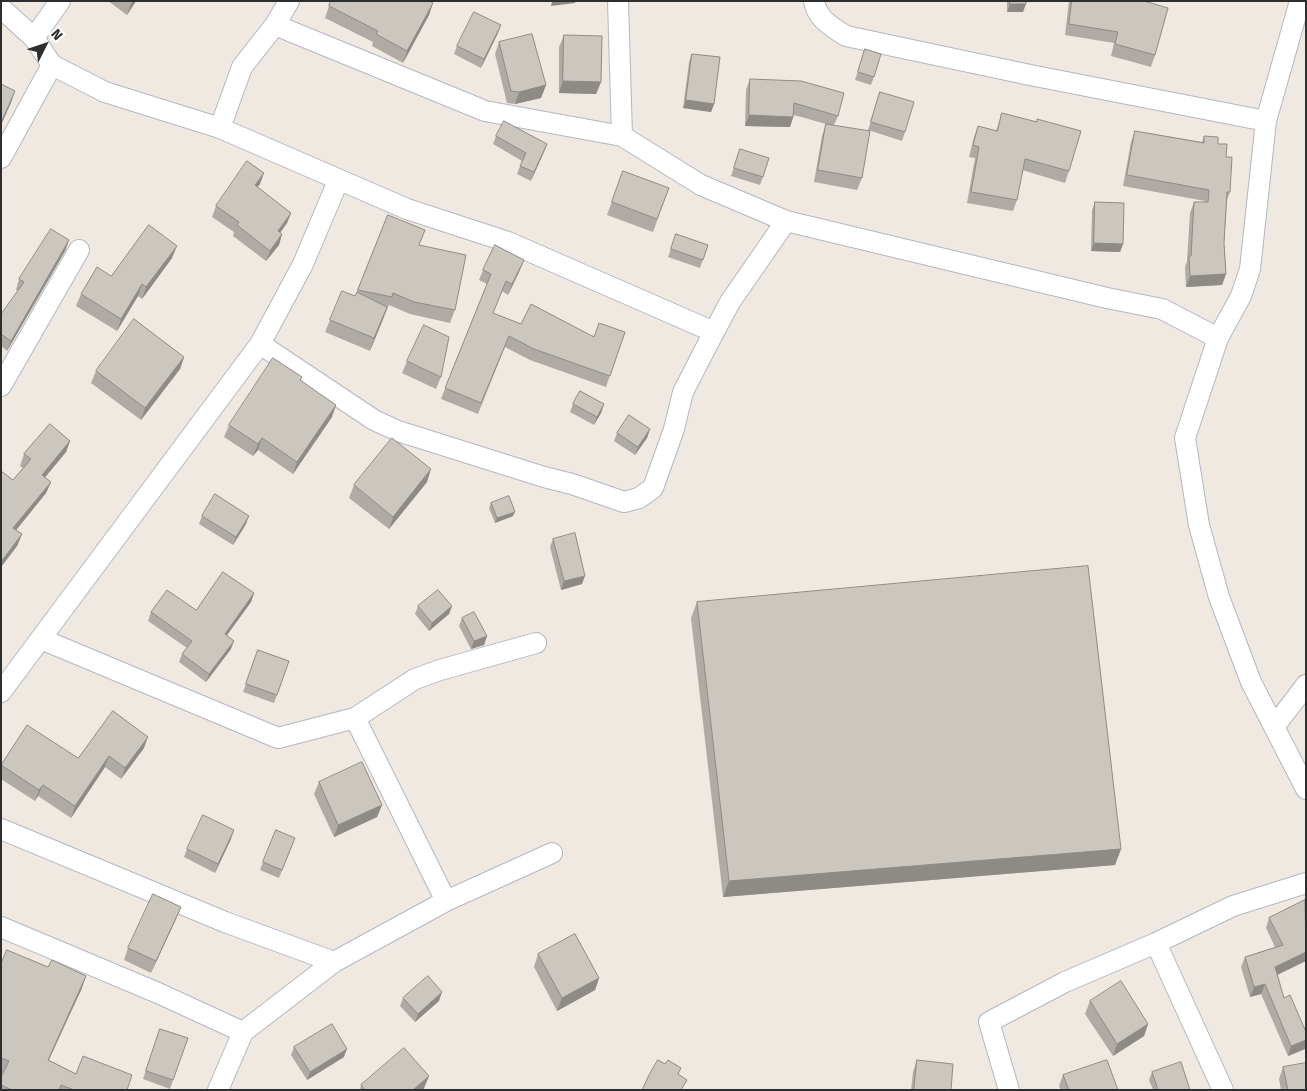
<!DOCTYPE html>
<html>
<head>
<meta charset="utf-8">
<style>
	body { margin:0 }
	#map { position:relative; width:1307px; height:1091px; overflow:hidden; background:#efe9e1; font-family:"Fira Sans",sans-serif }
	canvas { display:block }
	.frame { position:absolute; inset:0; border:2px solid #2e2e2e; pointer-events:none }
	.north { position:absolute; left:20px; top:20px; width:50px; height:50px; -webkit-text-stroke:4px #fff; paint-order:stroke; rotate:49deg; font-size:14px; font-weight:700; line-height:20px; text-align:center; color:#2e2e2e }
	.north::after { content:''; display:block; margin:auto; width:18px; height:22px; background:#2e2e2e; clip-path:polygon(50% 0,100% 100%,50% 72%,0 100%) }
</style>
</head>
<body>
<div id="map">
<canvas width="1307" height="1091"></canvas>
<div class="frame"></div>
<div class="north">N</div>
</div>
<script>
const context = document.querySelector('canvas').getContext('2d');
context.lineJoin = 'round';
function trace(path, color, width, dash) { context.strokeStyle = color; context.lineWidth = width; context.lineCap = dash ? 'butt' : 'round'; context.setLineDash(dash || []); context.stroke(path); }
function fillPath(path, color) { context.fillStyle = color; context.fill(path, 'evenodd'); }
const minor = new Path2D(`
	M289 1 275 25 242 67 220 128 407 209 508 242 714 332 730 302 786 221
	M618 1 622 136 701 185 786 221 1107 298 1162 309 1218 338 1185 438 1199 525 1219 597 1251 682 1306 789
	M814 1C817 19 832 27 846 36L1030 75 1266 121
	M1 8 34 38 52 65 105 92 220 128
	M275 25 485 111 622 136
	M34 38 60 1
	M1 158 52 65
	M1218 338 1241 296 1250 269 1266 121 1300 1
	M260 344 374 420 398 431 544 477 572 484 624 502 639 498 653 488 674 429 683 392 714 332
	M1 386 79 250
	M41 639 278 738 355 718 415 679 440 670 536 643
	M1 692 260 344 303 264 338 181
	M355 718 446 901
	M1274 727 1306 685
	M1 829 225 922 334 962
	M1 927 158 993 243 1032
	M1156 943 1223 1090
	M218 1090 243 1032 334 962 446 901 552 853
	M1009 1090 989 1022 1065 982 1156 943 1233 906 1306 883`);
const wall = new Path2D(`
	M108 1H136L127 15Z
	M1007 1H1026L1023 12H1007Z
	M1069 1H1144L1155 55 1151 67 1111 56 1114 43 1065 35Z
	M432 2 429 15 403 63 372 46 373 42 325 18 329 6Z
	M498 33 481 68 454 54 457 46Z
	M564 35 601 82 596 94 559 93V47Z
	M499 42 546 85 541 98 515 104 507 103 495 54Z
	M865 49 874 77 871 85 855 80Z
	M692 54 714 104 711 112 683 108 689 62Z
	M750 79 838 116 834 125 862 178 857 190 814 182 822 136 826 124 794 115 790 127 745 126 746 90Z
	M880 92 905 132 902 141 868 130Z
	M1002 113 1069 171 1065 183 1022 170 1017 200 1013 211 967 203 975 158 969 157 974 137 978 126 996 131Z
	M1135 131 1202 142 1204 136 1218 144 1226 157 1230 192 1227 200 1224 243 1226 274 1222 285 1186 287 1185 267 1187 261 1190 213 1194 202H1205V201L1123 186 1131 142Z
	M496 136 547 144 531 181 517 174 522 161 493 144Z
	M740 149 763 177 760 185 731 176Z
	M623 171 669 188 653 232 607 215Z
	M260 184 257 187 291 213 287 223 280 233 282 234 279 245 266 261 233 236 234 232 212 217 216 206Z
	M1095 202 1123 244 1120 252 1091 251 1092 210Z
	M388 215 419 245 455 310 450 323 410 314 389 305 370 351 325 332 330 320 355 296Z
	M676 234 708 245 700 268 668 257Z
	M69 240 65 251 7 351 1 346V314L18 291 16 290 19 279Z
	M172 258 142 299 138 296 117 331 76 306 81 294 111 276Z
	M483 270H520L508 295 502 291 493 313 521 324 594 336 625 332 606 387 530 360 505 347 478 414 441 399 487 284 479 280Z
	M184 357 180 369 141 420 91 383 96 371Z
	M407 361 441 377 436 389 402 373Z
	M301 380 332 417 293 474 258 450 253 456 224 437 229 425Z
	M573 404H604L601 413 594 425 570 412Z
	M50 424 70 441 66 452 45 477 51 482 46 493 16 530 22 534 17 546 1 567V471L13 480 23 468 20 466 24 454Z
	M650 429 647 438 635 455 614 441 617 433Z
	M427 482 389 529 349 498 354 485Z
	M491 503 513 516 495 523 489 508Z
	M202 516 246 524 233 545 199 524Z
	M553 539 582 584 561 590 550 547Z
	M254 593 251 602 227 635 231 649 206 682 179 662 182 654 187 648 148 621 151 612 196 610Z
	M697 602 1121 849 1115 865 723 897 691 618Z
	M418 606H452L449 614 429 631 415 614Z
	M462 618 487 636 484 645 471 649 459 626Z
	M258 650 289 661 274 703 243 692Z
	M144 748 121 779 105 767 71 818 38 796 35 801 1 779V765L78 758Z
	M319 782 382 805 377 817 334 837 314 794Z
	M231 839 215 873 184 857 187 849Z
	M292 846 279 878 260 870 263 862Z
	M1305 900 1277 975 1284 998 1305 1049 1288 1056 1261 994 1250 997 1241 967 1245 957 1275 947 1266 928 1269 918Z
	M176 919 151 973 124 960 128 948Z
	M538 954 599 978 595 990 557 1011 534 967Z
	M1 964 82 988 49 1060 76 1074 127 1090H1V1077L3 1073 1 1072Z
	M403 998 439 1001 415 1022 400 1006Z
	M1090 1001 1148 1024 1144 1036 1113 1056 1085 1014Z
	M160 1029 188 1038 170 1089 143 1079Z
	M294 1047 344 1057 307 1080 291 1055Z
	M917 1060 951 1090H911L913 1072Z
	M1283 1067 1306 1090H1281L1279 1079Z
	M1152 1072 1190 1090H1153L1149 1080Z
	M1063 1075 1118 1090H1061L1059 1086Z
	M429 1076 424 1088 423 1090H360L361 1085Z`);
const shadedWall = new Path2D(`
	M133 1H136L127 15 131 4Z
	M552 1H576L575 3 551 6Z
	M433 3 429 15 403 63 407 51Z
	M1010 4H1026L1023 12H1007Z
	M501 25 498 33 481 68 484 59Z
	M563 81 601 82 596 94 559 93Z
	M546 85 541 98 515 104 519 92Z
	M15 91 11 103 1 125V123Z
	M686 100 714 104 711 112 683 108Z
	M749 115 793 117 790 127 745 126Z
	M547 144 544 152 531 181 534 172Z
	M264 173 260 184 251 196 255 185Z
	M291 213 287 223 274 241 278 231Z
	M282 234 279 245 266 261 270 251Z
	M69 240 65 251 7 351 11 341Z
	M1094 243 1123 244 1120 252 1091 251Z
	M177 246 172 258 142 299 146 287Z
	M524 260 520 270 508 295 512 284Z
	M1226 274 1222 285 1186 287 1190 276Z
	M142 284 138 296 117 331 121 319Z
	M387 307 383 319 370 351 374 338Z
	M184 357 180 369 141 420 145 408Z
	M604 404 601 413 594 425 597 417Z
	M336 405 332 417 293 474 297 462Z
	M650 429 647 438 635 455 638 447Z
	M262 438 258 450 253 456 258 444Z
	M70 441 66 452 38 486 42 475Z
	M431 469 427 482 389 529 393 517Z
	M51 482 46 493 9 539 13 528Z
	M515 512 513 516 495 523 497 518Z
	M249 516 246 524 233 545 236 537Z
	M22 534 17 546 1 567V562Z
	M585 576 582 584 561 590 564 581Z
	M254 593 251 602 222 642 225 634Z
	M452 606 449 614 429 631 432 623Z
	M487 636 484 645 471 649 474 641Z
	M234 641 231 649 206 682 209 674Z
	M148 737 144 748 121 779 125 768Z
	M109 756 105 767 71 818 75 806Z
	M43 785 38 796 35 801 39 790Z
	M382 805 377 817 334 837 338 825Z
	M234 830 231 839 215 873 218 864Z
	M1121 849 1115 865 723 897 729 881Z
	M181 907 176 919 151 973 156 961Z
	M1306 952V961L1271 978 1275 967Z
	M86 976 82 988 43 1072 48 1060Z
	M599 978 595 990 557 1011 562 998Z
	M1265 984 1261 994 1250 997 1254 987Z
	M442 992 439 1001 415 1022 418 1014Z
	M1148 1024 1144 1036 1113 1056 1117 1044Z
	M1306 1040V1046L1305 1049 1288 1056 1291 1046Z
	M347 1049 344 1057 307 1080 310 1072Z
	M429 1076 424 1088 423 1090H413Z`);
const building = new Path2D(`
	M331 1H431V2L433 3 407 51 376 34 378 31 329 6Z
	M1010 1H1026V4H1010Z
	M1072 1H1144L1168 8 1155 55 1115 44 1118 32 1069 24Z
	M474 12 501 25 484 59 457 46Z
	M532 34 546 85 519 92 511 91 499 42Z
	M564 35 602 36 601 82 563 81Z
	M865 49 881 54 874 77 858 72Z
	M692 54 720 57 714 104 686 100Z
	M750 79 801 81 844 93 838 116 794 103 793 117 749 115Z
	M1 84 15 91 1 123Z
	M880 92 914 102 905 132 871 122Z
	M1002 113 1037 122V119L1081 131 1069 171 1025 159 1017 200 971 192 979 147 973 145 978 126 997 131Z
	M504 121 547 144 534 172 520 166 526 153 496 136Z
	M826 124 870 131 862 178 818 170Z
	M1135 131 1204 143V136L1218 137V144H1227L1226 157H1232L1230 192H1227L1224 243 1226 274 1190 276 1189 256H1191L1194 202H1208L1209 190 1127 175Z
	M740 149 769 158 763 177 734 168Z
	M247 161 264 173 255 185 291 213 278 231 282 234 270 251 237 225 239 222 216 206Z
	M623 171 669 188 657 219 612 202Z
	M1095 202 1124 203 1123 244 1094 243Z
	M388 215 425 230 419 245 466 255 455 310 414 302 393 293 392 297 358 290Z
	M149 225 177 246 146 287 142 284 121 319 81 294 97 267 111 276Z
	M51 229 69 240 11 341 1 334V314L24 282 19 279Z
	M676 234 708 245 703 260 671 249Z
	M495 245 524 260 512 284 506 281 493 313 521 324 531 304 594 337 599 323 625 332 610 376 534 349 509 336 481 403 445 388 491 274 483 270Z
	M342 291 355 296 357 292 387 307 374 338 330 320Z
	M134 319 184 357 145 408 96 371Z
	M424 325 449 337 441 377 407 361Z
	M273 358 302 377 300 380 336 405 297 462 262 438 258 444 229 425Z
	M580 391 604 404 597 417 573 404Z
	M629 415 650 429 638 447 617 433Z
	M50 424 70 441 42 475 51 482 13 528 22 534 1 562V471L13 480 31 459 24 454Z
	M392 438 431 469 393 517 354 485Z
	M215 494 249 516 236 537 202 516Z
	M509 496 515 512 497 518 491 503Z
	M575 533 585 576 564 581 553 539Z
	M1088 566 1121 849 729 881 697 602Z
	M223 572 254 593 225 634 234 641 209 674 182 654 192 641 151 612 167 590 196 610Z
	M438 590 452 606 432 623 418 606Z
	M474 612 487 636 474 641 462 618Z
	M258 650 289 661 277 695 246 684Z
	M113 711 148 737 125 768 109 756 75 806 43 785 39 790 1 765 27 725 78 758Z
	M362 762 382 805 338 825 319 782Z
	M203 815 234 830 218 864 187 849Z
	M276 830 295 838 282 870 263 862Z
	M153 894 181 907 156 961 128 948Z
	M1305 900 1306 952 1275 967 1284 998 1290 995 1306 1032V1040L1291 1046 1265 984 1254 987 1245 957 1283 945 1269 918Z
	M575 934 599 978 562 998 538 954Z
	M7 950 48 967 52 960 86 976 48 1060 76 1074 83 1056 132 1075 127 1090H74L61 1085 59 1090H12L1 1085V1077L9 1061 1 1058V964Z
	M428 976 442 992 418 1014 403 998Z
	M1121 981 1148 1024 1117 1044 1090 1001Z
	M332 1024 347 1049 310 1072 294 1047Z
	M160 1029 188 1038 173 1080 146 1071Z
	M404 1048 429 1076 413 1090H365L361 1085Z
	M658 1060 665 1064 668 1060 681 1068 678 1074 687 1080 681 1090H642L649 1075Z
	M917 1060 953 1064 951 1090H914Z
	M1107 1060 1118 1090H1069L1063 1075Z
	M1181 1062 1190 1090H1158L1152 1072Z
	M1306 1063V1090H1288L1283 1067Z`);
trace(minor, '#b4b7c1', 22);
trace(minor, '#fff', 20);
fillPath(wall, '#afaba4');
fillPath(shadedWall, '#8e8b86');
fillPath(building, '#cbc7bf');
trace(building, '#8e8b86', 1);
</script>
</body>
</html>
